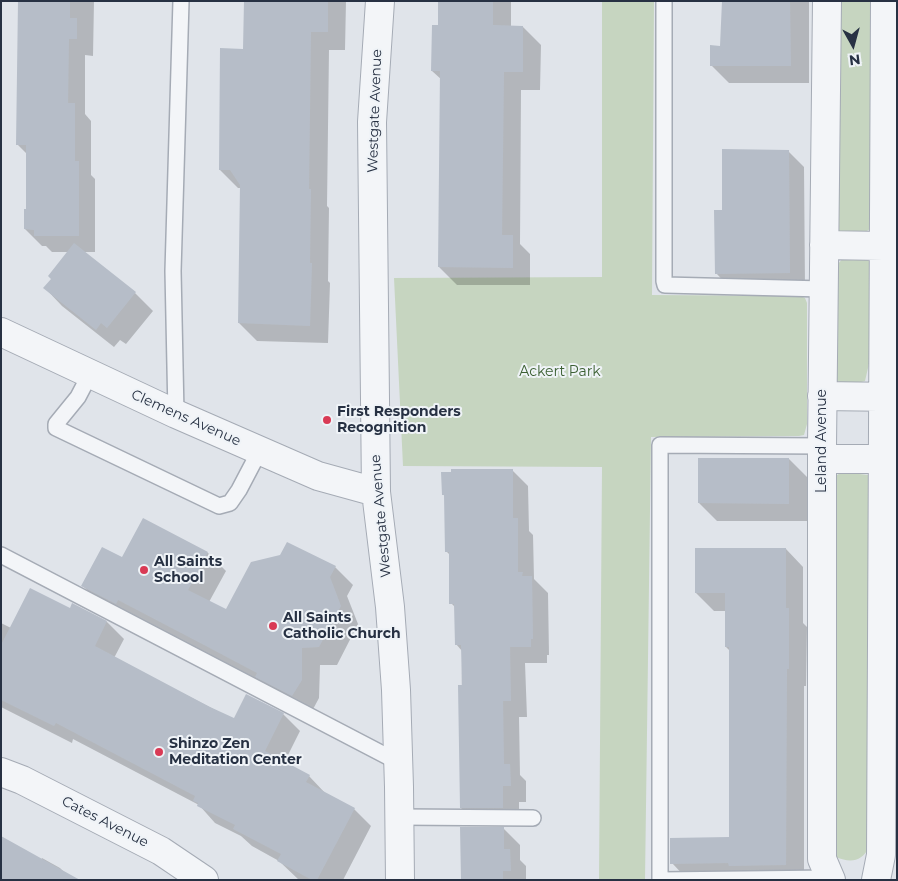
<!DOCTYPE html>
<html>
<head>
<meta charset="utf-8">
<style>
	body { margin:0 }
	#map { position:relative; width:898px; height:881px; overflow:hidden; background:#e0e4ea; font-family:Montserrat,sans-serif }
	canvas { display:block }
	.frame { position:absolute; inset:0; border:2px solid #273143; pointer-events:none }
	.north { position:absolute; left:828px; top:20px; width:50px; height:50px; -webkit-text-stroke:4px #eff3f7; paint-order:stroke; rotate:173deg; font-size:14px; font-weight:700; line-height:20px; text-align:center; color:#273143 }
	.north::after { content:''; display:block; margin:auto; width:18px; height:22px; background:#273143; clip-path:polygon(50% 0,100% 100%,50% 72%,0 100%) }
</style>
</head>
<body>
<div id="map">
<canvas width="898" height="881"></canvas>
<div class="frame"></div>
<div class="north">N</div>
</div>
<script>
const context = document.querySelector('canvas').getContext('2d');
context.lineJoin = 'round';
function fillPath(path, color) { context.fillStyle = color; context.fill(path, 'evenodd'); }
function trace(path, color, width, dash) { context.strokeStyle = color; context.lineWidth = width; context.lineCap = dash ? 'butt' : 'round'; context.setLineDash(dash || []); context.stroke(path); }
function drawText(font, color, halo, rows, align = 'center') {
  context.font = font + ' Montserrat,sans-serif'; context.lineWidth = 4; context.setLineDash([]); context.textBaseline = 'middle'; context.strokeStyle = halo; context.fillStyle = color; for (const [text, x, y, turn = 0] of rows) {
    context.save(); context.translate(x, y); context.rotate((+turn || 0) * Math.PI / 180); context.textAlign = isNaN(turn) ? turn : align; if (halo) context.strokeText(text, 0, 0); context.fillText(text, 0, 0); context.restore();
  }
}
const green = new Path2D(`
	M602 1H654L652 295 801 296 805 298 807 303V424L804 435 799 436 651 437 645 880H599L602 467 403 466 394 278 602 277Z
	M834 1H874L870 229 864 233 841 235 835 229Z
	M844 257H863L869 261 871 270V355L865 381C855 384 844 384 834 380L838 264Z
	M842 472 868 475 871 481 869 847C862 862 850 863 836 857L834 477Z`);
const shadow = new Path2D(`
	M19 1H94L93 56 85 55V114L91 121V175L95 179V252H84L135 293 153 311 126 344 120 340 114 347 62 306 45 288 52 279 69 252H52L46 246H42L25 229 27 210V154L17 144Z
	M245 1H346L345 50H329L327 206 329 208 328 281 330 283 328 343 257 341 239 323 241 188H238L220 170 244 50Z
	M439 1H511V27H523L541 45 540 90H521L520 244 530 254V285H457L439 267 442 80 432 71 439 26Z
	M723 1H809V83H729L711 65 721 47Z
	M788 151 804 167 805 288 731 289 716 273 723 211Z
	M789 459 807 477V521H717L699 503Z
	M512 470 528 486 529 531 533 535 534 579 548 593 549 655H547V663H525L527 717H519L520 775 526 781V802H519V824H478L461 808 462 651 456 644V608L451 603 450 555 446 551 445 497 443 494Z
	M786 549 803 567V623L807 627 806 686H804V880H688L672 863 730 839V651L726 647V611H714L696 593Z
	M208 553 226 571 209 602 226 611 335 567 353 585 347 596 358 624 337 665H320L319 698 311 713 264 685 226 664 136 617 101 604 83 586 122 559Z
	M73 605 107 622 124 639 114 658 235 720 283 714 300 731 284 763 309 776 326 794 354 809 371 826 343 880H299L279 861 252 846 241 836 215 823 199 805 73 739 72 743 1 707V623L11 628 70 609Z
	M503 828 520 845V860L526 866V880H462Z
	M42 858 60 868 72 880 41 860Z`);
const building = new Path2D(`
	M18 1H70V18H77V39H69L68 103H75V161H79V236H34V230L24 229V209H26V145H16Z
	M244 1H328V32H311L309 189H311L310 263H312L310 326 238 323 240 185 230 170H219L220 48 243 49Z
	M438 1H493V25L523 26V72H504L502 235H513V268L438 267 440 71H431L432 25H438Z
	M722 1H790L791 66H710V45L720 46Z
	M722 149 789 150 790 273 715 274 714 210H722Z
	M74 243 136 292 107 328 101 323 96 330 43 288 51 279 48 276Z
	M698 458H789V504L698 503Z
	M451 469H513V518H518V572H523L522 576H532L533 639H531V647H510L511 701H503L504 764H510L511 786H503V808H460L458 685H462L461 645H455L454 604H449V552H445L444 495H442L441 472H451Z
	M143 518 208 552 188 590 226 609 251 562 280 555 287 542 336 566 330 577 341 606 319 647 302 648V680L292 696 255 677 257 673 206 646 118 600 116 604 81 586 102 547 122 557Z
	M695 548H786V608H789V669H787L786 865 729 866 728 863 670 864V838L729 837V647H725V593H695Z
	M30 588 70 608 72 603 107 621 95 646 210 707 234 718 246 694 284 713 265 751 310 775 306 782 355 808 317 880H312L277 861 281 854 233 829 235 825 197 806 198 803 193 801 195 796 56 723 54 726 1 700V645Z
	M460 827H504V849H510L511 871H503V880H461Z
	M1 836 80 880H1Z`);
const service = new Path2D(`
	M664 1V281L665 285 823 289
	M90 374 78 397 56 424V428L219 506 230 503 239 490 260 450
	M176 414 173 271 181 1
	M822 446 660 445V880L830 878
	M1 555 398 762
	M400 817 533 818`);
const minor = new Path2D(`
	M380 1 372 122 376 492 390 607 396 690 399 787 400 880
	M827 1 822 446V859L831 880
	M824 245 883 246
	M1 332 176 414 318 476 376 492
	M822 396 897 397
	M822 459H897
	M1 772 22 780 161 851 204 880
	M876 880 881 855 885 1`);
const markers = [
	[327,420,5,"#d93a55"],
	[144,570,5,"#d93a55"],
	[273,626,5,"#d93a55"],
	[159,752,5,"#d93a55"]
];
const streetNames = [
	["Westgate Avenue",375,111,-88],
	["Clemens Avenue",186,418,24],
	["Leland Avenue",822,441,-90],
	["Westgate Avenue",381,516,-95],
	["Cates Avenue",105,822,27]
];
const parkNames = [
	["Ackert Park",560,372]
];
const poiNames = [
	["First Responders",337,412],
	["Recognition",337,428],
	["All Saints",154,562],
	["School",154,578],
	["All Saints",283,618],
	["Catholic Church",283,634],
	["Shinzo Zen",169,744],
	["Meditation Center",169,760]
];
fillPath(green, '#c6d5c0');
fillPath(shadow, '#0003');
fillPath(building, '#b6bdc8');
trace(service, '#a5abb5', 18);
trace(minor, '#a5abb5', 30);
trace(service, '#f3f5f8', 15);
trace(minor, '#f3f5f8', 28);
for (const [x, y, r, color] of markers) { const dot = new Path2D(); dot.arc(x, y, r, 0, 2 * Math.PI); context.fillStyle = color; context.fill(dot); trace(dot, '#eff3f7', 2); }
drawText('14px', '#273143', '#eff3f7', streetNames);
drawText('14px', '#3c6033', '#eff3f7', parkNames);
drawText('bold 14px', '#273143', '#eff3f7', poiNames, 'left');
</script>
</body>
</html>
